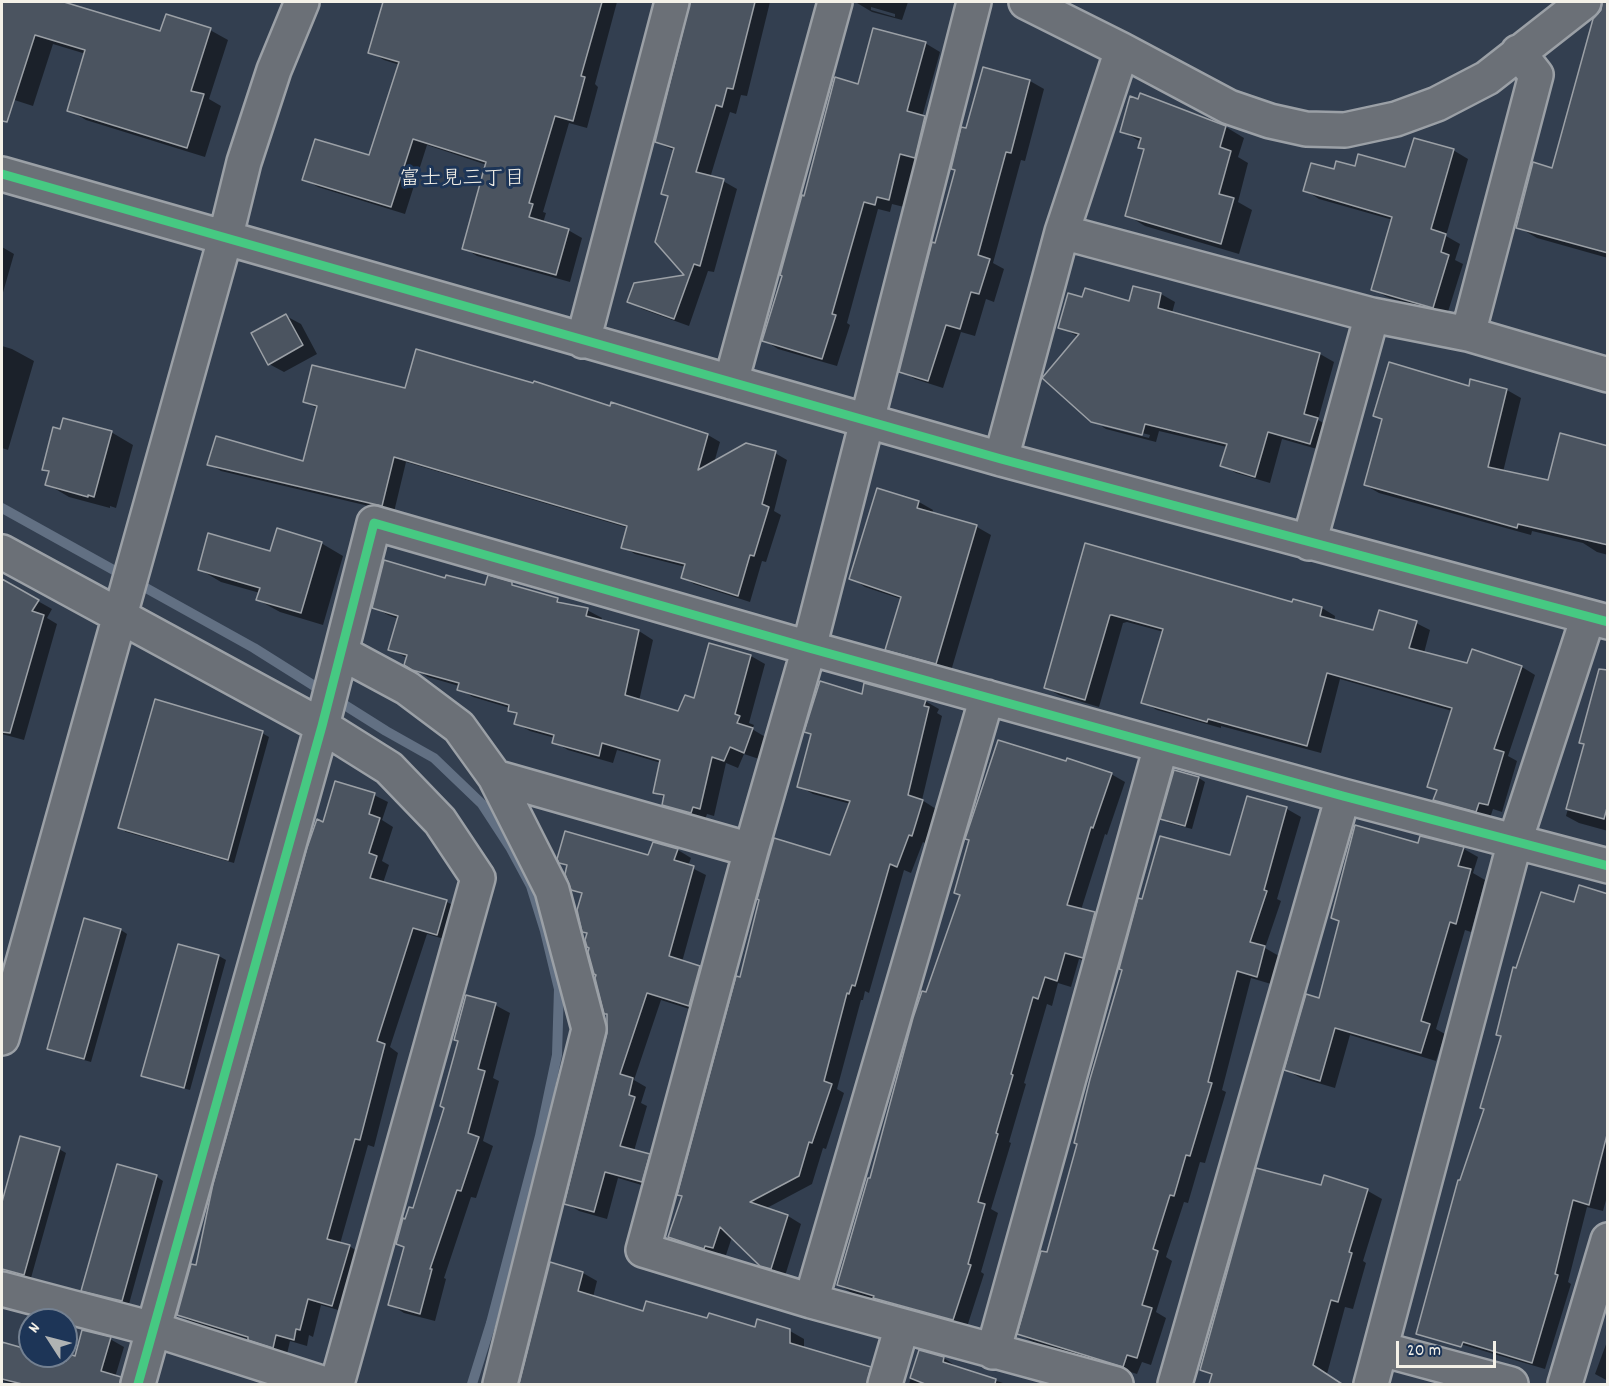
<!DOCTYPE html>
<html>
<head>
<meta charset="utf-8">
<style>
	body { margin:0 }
	#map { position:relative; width:1609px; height:1386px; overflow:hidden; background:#333f50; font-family:Dekko,sans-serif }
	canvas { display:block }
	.frame { position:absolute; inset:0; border:3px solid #f4f1e8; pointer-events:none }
	.north { position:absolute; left:18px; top:1308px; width:60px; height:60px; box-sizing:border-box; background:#1d3557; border:2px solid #738091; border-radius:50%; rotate:306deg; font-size:16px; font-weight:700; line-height:24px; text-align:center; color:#f4f1e8 }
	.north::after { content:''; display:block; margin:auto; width:21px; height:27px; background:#b0b3b3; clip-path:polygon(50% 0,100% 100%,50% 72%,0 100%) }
	.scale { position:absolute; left:1396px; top:1341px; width:100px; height:27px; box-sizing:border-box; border:3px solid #f4f1e8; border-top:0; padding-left:8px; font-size:18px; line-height:21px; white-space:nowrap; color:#f4f1e8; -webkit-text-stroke:4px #1d3557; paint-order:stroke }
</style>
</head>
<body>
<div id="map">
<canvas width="1609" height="1386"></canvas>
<div class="frame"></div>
<div class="north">N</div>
<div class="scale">20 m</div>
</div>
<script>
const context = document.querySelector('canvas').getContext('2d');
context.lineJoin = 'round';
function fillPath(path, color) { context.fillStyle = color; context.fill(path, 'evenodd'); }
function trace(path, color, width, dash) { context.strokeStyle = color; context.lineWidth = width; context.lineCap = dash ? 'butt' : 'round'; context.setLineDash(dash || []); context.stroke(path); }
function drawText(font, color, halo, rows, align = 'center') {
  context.font = font + ' Dekko,"Klee One",sans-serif'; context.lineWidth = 6; context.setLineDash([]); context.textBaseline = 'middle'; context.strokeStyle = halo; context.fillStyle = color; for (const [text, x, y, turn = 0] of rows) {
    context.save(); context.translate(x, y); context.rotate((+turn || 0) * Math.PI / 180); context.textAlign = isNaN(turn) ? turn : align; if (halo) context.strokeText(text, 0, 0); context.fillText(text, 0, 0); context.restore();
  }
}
const shadow = new Path2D(`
	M2 2H59L161 33 210 30 228 40 209 99 221 106 205 157 86 120 69 110 86 54 53 44 33 106 2 96Z
	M440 2H617L595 84 598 87 587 128 569 123 543 212 546 213 543 223 568 230 582 238 570 282 477 256 464 248 487 165 427 145 405 214 318 187 304 179 370 157 400 65 384 60 370 52 435 20Z
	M691 2H770L747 96 741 95 736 114 730 112 710 178 723 181 737 189 714 272 708 271 689 326 642 309 629 301 687 276 669 197 663 193 675 151 656 142Z
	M858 2H908L902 20 872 12 857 3ZM871 7 895 14V17L871 10Z
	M1608 23V258L1537 238 1518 227 1553 169Z
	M925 43 940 52 922 117 939 126 929 166 915 161 904 207 892 204 890 212 878 209 847 323 850 325 837 366 778 349 764 340 805 198 859 86Z
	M984 69 1030 81 1044 89 1025 161 1021 160 993 263 1004 269 994 302 986 299 975 336 961 332 943 388 915 379 901 371Z
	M1141 95 1226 127 1244 138 1238 157 1248 163 1238 202 1252 210 1239 254 1145 226 1127 215 1145 150 1140 147 1141 142 1122 131Z
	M1453 150 1468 159 1446 236 1460 244 1455 260 1463 264 1447 315 1387 297 1372 289 1393 220 1319 199 1305 190 1335 171 1356 168 1406 169Z
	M2 247 14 254 2 296Z
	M1134 288 1161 294 1175 302 1172 313 1320 354 1334 362 1318 420 1331 427 1324 451 1282 439 1270 483 1236 473 1222 465 1227 447 1159 431 1156 442 1106 429 1101 426 1149 438 1150 435 1094 421 1079 337 1060 327 1083 299 1130 303Z
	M286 316 301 324 317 354 284 372 269 364Z
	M2 346 12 349 34 361 8 450 2 448Z
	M1470 388 1507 390 1521 398 1503 472 1549 482 1608 448V555L1597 552 1583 543 1532 531 1531 535 1379 493 1365 485 1383 420 1375 416Z
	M406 390 611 408 708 435 720 442 714 463 775 453 787 460 774 511 781 515 766 562 762 561 750 602 694 584 682 577 686 567 635 554 623 547 628 528 406 462 394 512 221 471 209 464 304 463 316 408 304 401Z
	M111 432 133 445 116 508 110 506V508L69 497 47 484 50 473 44 469Z
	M878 490 919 502 933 510 932 514 977 527 991 535 951 671 901 657 887 649 901 599 865 587 851 578Z
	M321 543 343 556 323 625 280 612 258 600 260 593 221 582 199 569Z
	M1086 545 1294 604V601L1322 608 1335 616 1334 622 1374 632 1416 623 1430 630 1424 653 1468 665 1473 651 1522 667 1535 675 1508 756 1517 761 1502 812 1493 809 1490 818 1449 808 1435 800 1438 792 1429 787 1452 711 1340 679 1321 753 1221 726V728L1157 710 1143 702 1164 632 1127 622 1123 623 1099 707 1059 695 1045 687Z
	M446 580 486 587 512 584 521 589 557 600 567 605 587 610 602 618 601 621 639 631 653 640 639 701 679 713 751 656 765 664 749 723 754 725 752 729 767 738 759 759 744 754 738 768 726 763 714 816 707 814 705 820 678 812 663 804 665 798 655 792 661 763 617 750 613 763 568 750 554 742 555 738 530 731 515 723 518 715 509 711 510 708 473 697 459 689V686L428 677 406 664 407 658 390 649 399 619 388 615 373 607Z
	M2 581 52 609 47 618 57 624 24 740 2 734Z
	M863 696 925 701 939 709 937 713 942 716 922 800 936 809 925 843 923 842 911 873 904 870 869 993 865 991 863 1000H861L837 1089 844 1093 826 1149 823 1148 812 1184 765 1209 788 1216 801 1224 785 1276 761 1265 732 1237 726 1255 719 1253 718 1256 683 1245 670 1237 683 1196 741 979 831 856 851 804 813 794 799 786 812 735 806 731Z
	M1608 702V831L1579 823 1566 816 1585 745 1581 742Z
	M262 733 269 737 234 863 126 832 120 828Z
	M1111 774 1125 782 1107 835 1105 834 1081 910 1095 913 1108 921 1096 965 1079 959 1071 987 1058 983 1052 1006 1047 1004 1024 1083 1026 1084 1009 1142 1011 1143 991 1209 998 1213 981 1272 984 1274 967 1327 888 1306 880 1301 852 1293 839 1285 927 994Z
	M1199 778 1205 782 1192 829 1169 823 1162 819Z
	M374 795 388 802 382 820 393 827 382 861 389 865 383 883 447 902 460 909 451 941 427 934 390 1047 398 1053 374 1147 368 1145 340 1244 349 1246 362 1254 345 1312 321 1305 313 1337 309 1335 307 1346 290 1341 287 1354 262 1346 251 1340 192 1322 178 1315 197 1267 324 824Z
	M1248 798 1287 809 1301 817 1277 899 1281 901 1265 948 1279 956 1271 984 1251 978 1222 1090 1226 1092 1205 1163 1200 1162 1188 1203 1184 1202 1166 1257 1172 1261 1156 1312 1166 1318 1151 1365 1142 1362 1137 1374 1033 1342 1019 1334 1048 1254 1143 901 1231 857Z
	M1421 838 1464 849 1478 857 1473 873 1485 880 1471 932 1465 930 1436 1029 1445 1034 1436 1061 1350 1035 1335 1088 1301 1078 1286 1070 1320 999 1341 922 1333 918 1419 845Z
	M655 844 678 850 691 858 688 866 706 875 682 962 700 967 713 974 702 1013 661 1000 634 1080 646 1087 641 1103 647 1106 634 1151 649 1155 662 1163 655 1189 618 1178 607 1219 579 1211 566 1203 609 1034 608 1014 588 933 583 895 573 889 568 866 561 862 649 857Z
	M1608 895V1193L1603 1211 1587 1207 1568 1282 1571 1284 1545 1369 1433 1336 1461 1182 1485 1110 1481 1108 1502 1037 1497 1034 1517 970 1575 904Z
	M121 930 127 934 91 1062 56 1052 49 1048Z
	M179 945 219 956 226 960 190 1090 150 1079 143 1075Z
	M495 1005 510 1013 493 1078 499 1081 483 1141 493 1146 476 1198 471 1197 444 1278 446 1279 435 1321 404 1313 390 1304 405 1248 406 1221 414 1210Z
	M21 1138 59 1149 66 1153 31 1278 2 1270V1207Z
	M118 1166 157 1177 163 1181 129 1304 90 1294 83 1290Z
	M1325 1177 1368 1191 1382 1199 1363 1261 1366 1263 1353 1309 1345 1307 1327 1374 1342 1384H1211L1213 1376 1202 1370 1322 1187Z
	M551 1264 583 1273 597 1281 593 1297 644 1312 708 1320 756 1329 790 1331 804 1339V1349L861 1365 875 1374 872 1384H521Z
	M110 1339 124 1347 113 1384H12L2 1381V1343L30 1352V1356L66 1355 76 1358Z
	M1608 1339V1381L1595 1374Z
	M920 1352 944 1358 960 1369 1006 1384H909Z`);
const stream = new Path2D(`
	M2 508 254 648 386 731 434 758 482 804 510 847 531 886 545 931 559 989 557 1055 540 1136 491 1323 472 1384`);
const building = new Path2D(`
	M2 2H64L160 31 166 14 211 28 191 91 204 94 187 148 67 111 85 50 35 35 7 122 2 121Z
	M383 2H602L581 76 585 77 573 121 555 116 529 203 533 204 529 217 569 229 556 275 462 249 486 162 413 139 391 207 302 180 315 139 369 155 399 62 368 53Z
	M690 2H755L733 89 727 88 722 107 716 105 696 172 724 179 700 266 694 264 674 319 627 302 634 283 684 275 655 242 668 196 661 194 674 148 655 142Z
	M1602 2H1608V253L1516 228 1533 162 1552 168 1593 19 1601 10Z
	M873 28 926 42 907 111 925 116 915 158 900 154 889 200 877 197 875 205 864 202 832 314 836 315 822 359 762 341 782 276 780 275 802 195 804 196 835 77 858 84Z
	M983 67 1030 80 1011 153 1006 152 978 255 990 259 979 294 971 292 960 329 946 325 928 381 899 372 932 242 935 243 955 170 951 169 961 127 966 128Z
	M1140 93 1226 126 1220 147 1231 151 1219 194 1234 198 1221 244 1125 216 1144 149 1138 148 1141 138 1120 132 1130 96 1138 99Z
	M1414 138 1454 149 1431 229 1446 234 1441 252 1449 255 1433 308 1371 290 1392 217 1303 191 1311 163 1334 169 1336 161 1355 166 1358 154 1405 167Z
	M1133 286 1161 293 1158 308 1320 353 1304 414 1318 418 1310 444 1268 432 1255 477 1220 466 1227 444 1145 424 1142 435 1091 422 1042 378 1079 334 1058 328 1068 293 1082 297 1085 288 1129 301Z
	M286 314 303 345 268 365 251 333Z
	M416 349 533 383 534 381 610 406 611 402 708 434 698 470 746 443 776 451 762 504 769 507 754 556 750 555 738 596 681 578 685 564 621 548 627 526 394 457 382 506 207 465 216 436 303 461 317 406 303 402 312 365 405 388Z
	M1389 362 1469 386 1470 379 1507 389 1488 467 1548 480 1560 433 1608 446V545L1518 524 1517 528 1364 485 1382 419 1373 416Z
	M63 418 112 431 94 497 88 495V497L45 485 49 471 42 470 53 427 60 429Z
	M877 488 919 501 917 508 977 525 936 664 885 650 901 597 849 579Z
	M277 528 322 542 301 613 256 600 260 588 198 570 208 533 270 551Z
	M1085 543 1292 602 1293 599 1322 607 1320 616 1373 630 1379 610 1417 621 1409 648 1467 663 1472 649 1522 666 1494 749 1504 752 1488 805 1479 803 1476 812 1433 800 1437 790 1427 787 1452 708 1327 673 1307 746 1208 719 1207 722 1141 703 1163 629 1112 615H1110L1085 700 1044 688Z
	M384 560 445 578 446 575 485 585 488 575 512 582V585L558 598 557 602 588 608 586 616 639 630 625 695 678 711 685 695 694 698 709 643 751 655 735 714 740 716 737 723 753 728 744 753 730 747 724 761 712 757 700 809 693 807 691 813 662 805 664 795 653 793 660 760 602 743 599 756 552 743 554 735 514 724 517 713 508 711 509 705 457 690 459 683 412 670 404 665 407 655 388 650 398 616 372 608Z
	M2 579 39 600 32 611 44 615 10 733 2 732Z
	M1599 669 1608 670V804L1604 819 1566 809 1584 744 1579 743Z
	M820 681 862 694 864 683 926 700 924 706 929 707 908 795 923 800 912 836 909 835 897 867 890 864 855 986 852 985 849 994 847 993 824 1081 832 1084 812 1143 809 1142 799 1176 750 1202 788 1215 771 1269 760 1266 720 1227 713 1248 705 1246 704 1249 668 1237 682 1196 677 1195 736 976 740 977 759 900 757 899 774 838 830 855 850 801 797 787 811 734 804 732Z
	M155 699 263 731 228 860 118 828Z
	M998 740 1066 761 1067 758 1112 773 1093 828 1091 827 1067 905 1095 912 1083 958 1065 953 1057 981 1045 977 1038 999 1033 997 1011 1074 1013 1075 996 1133 998 1134 978 1202 985 1204 968 1264 971 1265 953 1320 873 1298 874 1296 837 1285 868 1178H870L913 1018 922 991 926 992 960 895 954 893 969 840 965 839Z
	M1174 770 1199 777 1185 826 1160 819Z
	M335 781 375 793 369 814 380 818 369 853 377 856 370 878 447 900 437 935 413 928 377 1041 385 1044 360 1140 355 1139 327 1239 350 1245 332 1306 308 1299 300 1330 296 1329 294 1340 276 1335 273 1348 248 1340V1337L177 1315 191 1264 196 1265 213 1184 307 848 317 819 323 822Z
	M1247 796 1287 807 1264 890 1267 891 1250 942 1265 946 1257 977 1237 971 1208 1082 1212 1083 1190 1156 1186 1155 1174 1196 1170 1195 1153 1249 1158 1251 1142 1305 1152 1308 1137 1358 1127 1355 1123 1367 1017 1334 1041 1251 1047 1252 1077 1144 1074 1143 1090 1079 1122 970 1119 969 1138 898 1142 899 1160 836 1230 855Z
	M1355 825 1418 843 1420 836 1464 847 1458 866 1471 869 1456 924 1450 922 1421 1021 1430 1024 1421 1053 1335 1028 1320 1081 1284 1070 1306 994 1319 998 1339 921 1331 918Z
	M565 831 648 855 653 842 678 849 674 860 694 866 669 956 700 966 689 1006 647 993 620 1074 633 1078 629 1095 635 1097 620 1146 650 1154 642 1182 605 1172 594 1212 564 1204 607 1033V1014H604L595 978 596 975 594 974 588 952 589 948 587 947 585 940 587 933 582 932 577 910 582 893 571 890 565 874 567 865 559 863 557 859Z
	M1579 885 1608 894V1131L1589 1205 1573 1200 1555 1274 1558 1275 1532 1363 1463 1342 1461 1347 1416 1334 1458 1180H1460L1484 1109 1480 1108 1501 1036 1496 1035 1513 967 1516 968 1541 892 1574 902Z
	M84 918 121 929 84 1059 47 1049Z
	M178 944 219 955 184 1088 141 1076Z
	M466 995 496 1003 478 1069 485 1071 468 1133 479 1137 461 1191 457 1190 430 1269H432L420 1314 388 1305 404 1247 396 1244 403 1218 405 1219 409 1207 413 1208 444 1108 440 1106 458 1041 454 1040Z
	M20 1136 60 1147 24 1275 2 1269V1202Z
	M117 1164 157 1175 122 1301 81 1291Z
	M1256 1168 1321 1185 1324 1175 1368 1189 1349 1252 1352 1253 1338 1302 1331 1300 1313 1365 1342 1384H1209L1212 1374 1200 1370Z
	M550 1262 583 1272 578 1291 643 1311 646 1301 707 1318 709 1313 755 1327 757 1319 790 1329V1343L871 1367 867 1384H519Z
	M82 1330 111 1337 101 1371 121 1377 120 1384H22L2 1379V1342L30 1350V1356H50L66 1361V1353L75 1356Z
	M919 1350 944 1357 943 1362 996 1379 995 1384H925L910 1378Z`);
const minor = new Path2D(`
	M1026 2 1122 50
	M2 174 1001 459 1608 622
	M1062 232 1372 315 1468 334 1608 375
	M1468 334 1536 75 1518 52
	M583 341 672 2
	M731 382 835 2
	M1001 459 1062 232 1122 50 1229 107 1270 121 1306 129 1345 130 1396 119 1437 104 1487 78 1584 2
	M1309 543 1372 315
	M2 552 322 726 389 768 440 821 478 878 337 1384
	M342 653 407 688 459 727 495 777 552 890 589 1029 500 1384
	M495 777 751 850 809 648 974 2
	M751 850 643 1250 811 1301 1116 1384
	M2 1038 225 239 244 162 274 70 302 2
	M2 1289 153 1329 325 1384
	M811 1301 987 697
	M1381 1349 1511 1384
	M993 1352 1161 746
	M138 1384 322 726 374 523 809 648 1343 796 1608 866
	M885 1384 902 1326
	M1175 1384 1343 796
	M1371 1384 1515 841 1588 617
	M1565 1384 1608 1240`);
const cycleway = new Path2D(`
	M2 174 1001 459 1608 622
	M138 1384 322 726 374 523 809 648 1343 796 1608 866`);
const neighbourhoodNames = [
	["富士見三丁目",462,181]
];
fillPath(shadow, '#0007');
trace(stream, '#627083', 10);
fillPath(building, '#4b5460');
trace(building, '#9ba0a6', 1.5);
trace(minor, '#9ba0a6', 38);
trace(minor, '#6b7077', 33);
trace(cycleway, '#46c982', 9);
drawText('21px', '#f4f1e8', '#1d3557', neighbourhoodNames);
</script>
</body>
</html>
